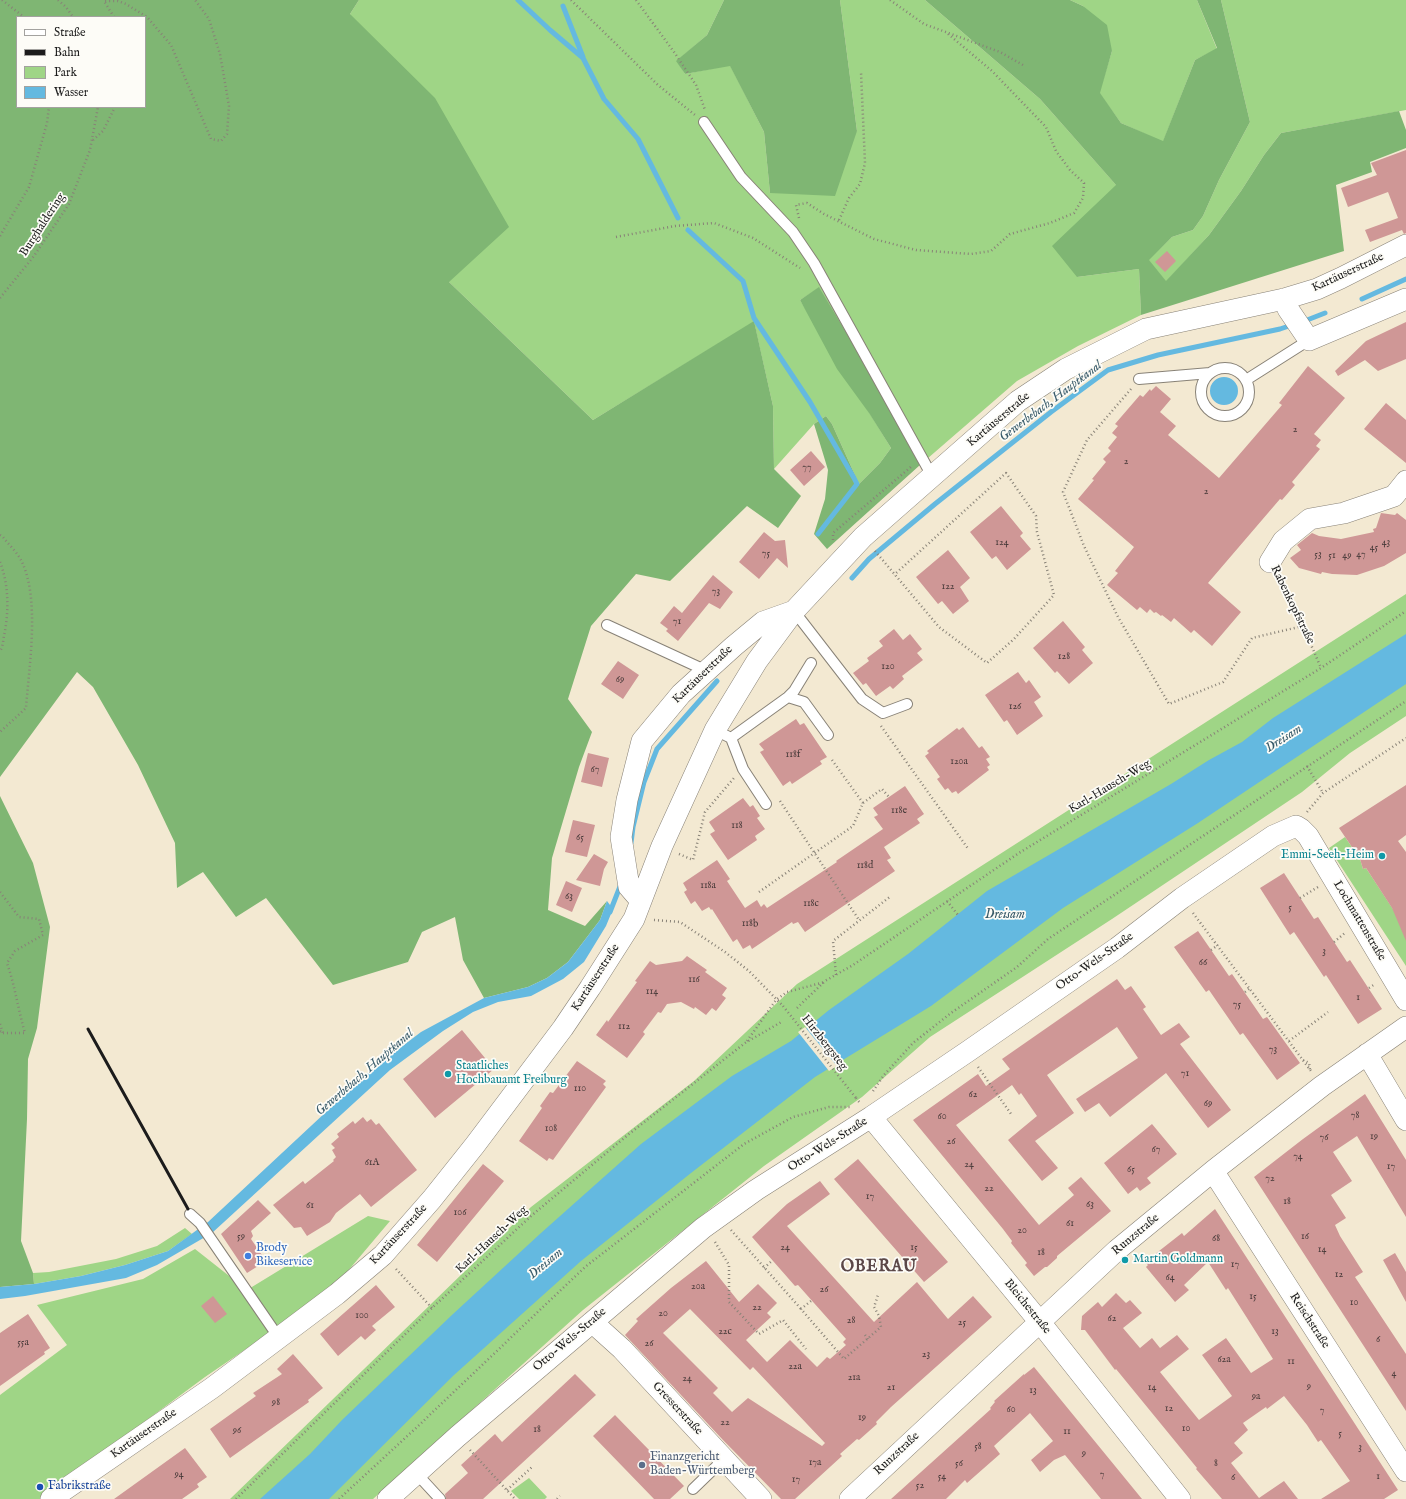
<!DOCTYPE html>
<html>
<head>
<meta charset="utf-8">
<style>
	body { margin:0 }
	#map { position:relative; width:1406px; height:1499px; overflow:hidden; background:#f3e9d2; font-family:"IM FELL English",serif }
	canvas { display:block }
	.legend { position:absolute; left:16px; top:16px; width:130px; height:92px; box-sizing:border-box; background:#fdfcf7; border:1px solid #a3a29f; margin:0; padding:5px 7px; list-style:none; font-size:12px; color:#1c1c1c }
	.legend li { display:flex; align-items:center; gap:8px; height:20px }
	.legend b { width:20px; border:1px solid #a3a29f }
</style>
</head>
<body>
<div id="map">
<canvas width="1406" height="1499"></canvas>
<ul class="legend">
<li><b style="height:5px;background:#fff"></b>Straße</li>
<li><b style="height:5px;background:#1c1c1c"></b>Bahn</li>
<li><b style="height:11px;background:#9fd586"></b>Park</li>
<li><b style="height:11px;background:#64b9e0"></b>Wasser</li>
</ul>
</div>
<script>
const context = document.querySelector('canvas').getContext('2d');
context.lineJoin = 'round';
function fillPath(path, color) { context.fillStyle = color; context.fill(path, 'evenodd'); }
function trace(path, color, width, dash) { context.strokeStyle = color; context.lineWidth = width; context.lineCap = dash ? 'butt' : 'round'; context.setLineDash(dash || []); context.stroke(path); }
function drawText(font, color, halo, rows, align = 'center') {
  context.font = font + ' "IM FELL English",serif'; context.lineWidth = 3.5; context.setLineDash([]); context.textBaseline = 'middle'; context.strokeStyle = halo; context.fillStyle = color; for (const [text, x, y, turn = 0] of rows) {
    context.save(); context.translate(x, y); context.rotate((+turn || 0) * Math.PI / 180); context.textAlign = isNaN(turn) ? turn : align; if (halo) context.strokeText(text, 0, 0); context.fillText(text, 0, 0); context.restore();
  }
}
const green = new Path2D(`
	M359 0H724L707 35 677 61 685 74 730 65 764 132 770 193 857 131 840 0H925L1040 99 1117 186 1077 277 1139 269 1141 315 1078 346 1017 381 920 465 864 362 819 288 800 300 891 448 880 463 859 484 832 424 826 416 814 424 774 469 773 406 754 322 593 420 449 282 350 14Z
	M1070 0H1197L1217 49 1195 60 1163 142 1121 123 1099 93 1112 51 1083 6Z
	M1221 0H1406V110L1281 133 1264 155 1241 191 1209 235 1166 282 1148 260 1172 237 1193 230 1203 216 1219 180 1250 122Z
	M1406 594V716L1350 753 1302 792 1112 919 930 1037 862 1097 764 1166 583 1310 373 1499H230L531 1207 694 1081 797 984Z
	M1345 837 1360 859 1363 869 1366 868 1406 929V966L1329 848Z
	M368 1216 390 1221 331 1291 205 1377 40 1499H0V1395L67 1345 37 1305 143 1279 195 1249 247 1290Z
	M185 1228 192 1234 168 1251 125 1265 81 1276 34 1284 33 1273 49 1272 116 1259 157 1246Z
	M529 1478 547 1497 545 1499H519L511 1491Z`);
const forest = new Path2D(`
	M0 0H359L350 14 435 98 509 227 449 282 593 420 754 321 773 406 774 469 801 496 778 528 747 506 670 581 636 574 591 626 568 699 592 732 579 767 552 858 548 910 585 926 607 901 600 920 568 962 547 978 528 987 484 998 463 960 455 917 422 932 408 962 333 985 266 898 236 917 203 872 177 888 175 843 138 765 93 687 77 672 0 777ZM17 17H145V107H17Z
	M724 0H840L857 131 835 196 770 193 764 132 730 66 685 74 676 61 707 35Z
	M925 0H1070L1083 6 1107 25 1112 51 1100 93 1121 123 1163 141 1195 60 1217 48 1197 0H1221L1250 122 1219 180 1203 216 1193 230 1172 237 1149 260 1166 281 1209 235 1241 191 1264 155 1281 133 1399 111 1406 130V148L1370 162 1372 172 1336 185 1344 251 1141 315 1139 269 1077 277 1052 246 1116 185 1040 99Z
	M819 287 864 362 920 465 827 549 814 534 825 499 828 470 814 424 826 416 832 424 859 484 880 463 891 448 869 413 837 369 800 300Z
	M0 796 33 863 50 927 37 1028 28 1059 27 1119 21 1241 33 1273 34 1284 0 1287Z`);
const water = new Path2D(`
	M1210 391a14 14 0 1 1 28 0a14 14 0 1 1-28 0Z
	M1406 634V684L1198 823 1063 908 931 1006 815 1077 691 1173 581 1261 454 1375 329 1499H260L310 1454 342 1420 453 1314 541 1233 641 1144 732 1076 791 1041 829 1010 908 954 987 891 1171 784 1209 760 1242 742 1273 718Z
	M607 901 613 909 606 926 584 962 563 979 531 996 498 1002 473 1012 443 1031 390 1070 212 1233 157 1265 126 1278 25 1296 0 1299V1287L34 1284 81 1276 125 1265 168 1251 208 1222 371 1070 421 1032 484 998 528 987 547 978 568 962 600 920Z`);
const pier = new Path2D(`
	M805 1027 837 1066 829 1071 798 1032Z`);
const stream = new Path2D(`
	M518 0 550 30 583 58 604 99 638 139 678 218
	M563 6 583 57
	M688 230 743 281 754 318 810 402 854 478 857 484 818 534
	M1362 299 1406 279
	M1302 322 1325 313
	M852 578 869 559 935 504 1051 412 1108 370 1158 355 1280 329 1292 325
	M631 843 633 827 644 782 657 749 717 681
	M610 912 621 884`);
const building = new Path2D(`
	M1406 150V233L1404 234 1402 230 1370 242 1365 230 1398 218 1388 192 1348 207 1341 188 1377 175 1371 163Z
	M1167 251 1176 261 1165 272 1155 262Z
	M1406 322V359L1378 371 1365 360 1338 376 1335 371 1366 341Z
	M1308 366 1345 398 1314 434 1321 440 1316 446 1320 449 1292 482 1295 485 1282 500 1280 499 1208 583 1241 612 1212 646 1194 630 1191 633 1174 618 1171 622 1162 615 1161 616 1156 612 1154 613 1150 609 1147 613 1140 607 1137 610 1107 585 1118 573 1115 571 1134 547 1078 499 1094 480 1092 479 1106 462 1103 459 1111 451 1108 448 1117 437 1112 433 1118 426 1115 424 1140 395 1143 397 1150 389 1151 391 1156 386 1171 399 1160 412 1176 426 1168 435 1219 478 1282 405 1279 403Z
	M1386 403 1406 420V463L1364 429Z
	M811 451 825 467 804 486 790 470Z
	M1001 506 1023 533 1020 536 1031 549 1007 570 996 556 992 559 970 532Z
	M1381 513 1395 515 1397 513 1406 520V553L1384 566 1357 575 1332 574 1322 572 1321 574 1299 568 1290 558 1301 550 1297 545 1312 533 1319 536 1341 539 1374 532 1373 529 1376 528Z
	M764 532 775 541 785 540 788 568 777 558 759 579 739 562Z
	M948 550 970 578 960 587 969 601 953 614 942 601 938 604 916 577Z
	M713 575 733 592 720 609 709 603 678 641 666 631 668 629 660 623 674 606 682 613Z
	M1063 621 1085 647 1082 650 1093 663 1069 684 1057 671 1055 673 1033 648Z
	M894 629 903 640 910 634 922 649 917 653 923 660 902 676 904 679 893 689 890 686 876 696 866 683 863 685 853 673 869 661 867 658 883 646 879 641Z
	M618 661 639 675 623 699 601 684Z
	M1018 672 1026 683 1029 680 1041 697 1034 702 1043 716 1017 735 1007 720 1004 722 985 695Z
	M796 719 800 725 804 723 827 757 820 761 822 764 792 784 790 781 783 786 760 752 764 750 759 744Z
	M963 727 979 748 982 746 990 757 986 759 990 765 987 767 989 770 958 794 956 791 952 793 948 788 945 790 937 779 940 777 925 756 929 753 927 751 957 728 959 730Z
	M588 753 609 758 602 787 581 782Z
	M1406 785V835L1398 841 1406 852V941L1392 908 1366 868 1363 869 1360 859 1339 828Z
	M905 786 924 814 917 819 920 823 884 847 891 858 887 860 895 871 805 932 798 922 793 924 792 922 752 949 750 945 743 949 737 939 733 942 712 909 711 910 709 907 702 911 695 901 691 904 684 892 687 890 683 883 717 860 730 879 727 881 745 908 757 900 761 907 764 904 767 908 837 862 836 861 883 829 874 817 878 815 873 808Z
	M743 798 750 807 753 805 760 816 757 818 765 829 755 836 757 840 728 860 710 834 715 831 709 822Z
	M573 820 595 825 587 857 565 852Z
	M594 854 608 862 604 869 600 886 576 880Z
	M1284 873 1314 919 1318 917 1347 962 1350 960 1382 1009 1358 1024 1326 975 1324 977 1294 932 1290 935 1260 888Z
	M566 881 582 888 572 912 556 905Z
	M1198 931 1229 976 1232 974 1263 1019 1267 1017 1300 1063 1277 1080 1243 1033 1240 1035 1209 990 1206 992 1174 947Z
	M687 956 707 970 705 972 727 988 722 995 726 998 716 1011 712 1008 706 1015 695 1007 694 1009 681 1002 667 1004 661 1013 658 1012 643 1032 645 1034 627 1058 596 1035 607 1020 608 1022 637 982 635 981 650 961 656 965 682 961Z
	M1117 979 1125 990 1131 986 1146 1007 1143 1009 1161 1035 1179 1023 1190 1037 1180 1044 1231 1110 1208 1128 1166 1073 1110 1117 1099 1103 1085 1112 1076 1099 1138 1058 1117 1027 1047 1075 1074 1113 1035 1141 1058 1168 1042 1181 1008 1140 1037 1116 1021 1093 1019 1095 1012 1085 956 1125 1039 1225 1074 1195 1068 1188 1081 1177 1111 1211 1057 1256V1258L1047 1267H1045L1034 1276 1025 1265 1027 1263 1011 1243 1012 1241 1003 1229 913 1120 978 1074 986 1086 1010 1069 1002 1059Z
	M462 1030 494 1069 435 1118 403 1079Z
	M577 1061 606 1081 603 1084 606 1087 553 1160 549 1158 547 1161 519 1141 542 1108 540 1106 550 1092 553 1093Z
	M1365 1094 1406 1160V1217L1357 1136 1333 1152 1352 1181 1331 1195 1346 1218 1335 1225 1340 1236 1363 1272 1355 1277 1406 1354V1411L1254 1177 1303 1139Z
	M363 1117 367 1122 371 1119 376 1125 379 1123 417 1170 371 1207 360 1194 336 1213 330 1222 307 1236 301 1227 294 1228 273 1205 303 1181 305 1184 334 1161 333 1160 336 1157 332 1150 335 1148 331 1144 339 1137 337 1134 353 1121 355 1124Z
	M1152 1124 1177 1154 1147 1178 1151 1183 1140 1191 1137 1187 1128 1194 1104 1163Z
	M858 1159 948 1262 924 1282 834 1179Z
	M483 1164 504 1181 437 1262 417 1245Z
	M820 1181 830 1194 787 1226 874 1322 917 1282 948 1319 973 1296 992 1317 891 1407 876 1422 877 1424 859 1440 857 1439 840 1454 842 1456 795 1499H781L723 1440 625 1335 638 1321 636 1319 671 1288 706 1261 739 1302 758 1284 777 1303 767 1313 771 1317 746 1340 767 1362 790 1340 817 1367 827 1357 830 1359 846 1345 843 1342 846 1339 798 1285 795 1286 752 1237 787 1204ZM690 1309 750 1370 753 1367 825 1443 822 1446 748 1398 732 1412 713 1393 718 1388 663 1333Z
	M258 1200 271 1213 251 1231 253 1236 251 1239 266 1261 247 1273 221 1234Z
	M1215 1209 1398 1490 1384 1499H1321L1350 1481 1321 1440 1318 1442 1307 1425 1284 1396 1267 1409 1266 1407 1243 1423 1248 1430 1234 1443 1243 1453 1231 1463 1259 1498 1284 1481 1298 1499H1222L1196 1469 1197 1468 1116 1369 1115 1370 1085 1330H1081L1082 1316 1098 1302 1102 1307 1116 1293 1126 1303 1130 1300 1142 1313 1123 1328 1140 1348 1152 1338 1160 1348 1177 1335 1189 1349 1160 1372 1199 1420 1232 1396 1202 1355 1226 1338 1251 1373 1273 1359 1228 1288 1226 1290 1208 1262 1184 1285 1189 1290 1175 1302 1146 1267 1148 1265 1145 1262 1182 1233 1184 1236Z
	M1395 1253 1406 1272V1302L1383 1260Z
	M376 1285 395 1307 372 1326 376 1330 365 1340 361 1336 338 1356 320 1334Z
	M213 1296 227 1314 215 1323 201 1306Z
	M28 1314 50 1348 44 1352 45 1354 0 1386V1333Z
	M293 1354 323 1388 308 1400 309 1402 230 1458 210 1429 256 1396 253 1393 282 1374 277 1369Z
	M1034 1367 1142 1499H1101L1065 1455 1054 1460 1040 1472 1031 1460 1053 1441 1030 1413 994 1446 1000 1454 967 1483 965 1480 946 1499H891L991 1409 990 1408 995 1402 994 1401 1024 1374V1375Z
	M575 1374 596 1395 483 1499H446L445 1494 468 1473 461 1465 495 1434 502 1442Z
	M615 1415 684 1486 670 1499H654L593 1436Z
	M185 1448 207 1477 197 1484 199 1487 182 1499H114Z`);
const path = new Path2D(`
	M2 0 24 17
	M58 0 66 7 73 17
	M571 0 658 85 695 115
	M636 0 674 52 696 85 705 110
	M890 0 924 24 1000 52 1023 65
	M114 17 104 1H118L126 4 147 17 171 45 211 139 221 141 227 134 229 106 220 54 209 19 195 0
	M93 140 103 131 115 107
	M799 218 796 205 807 203 824 214 874 239 916 250 971 254 991 251 1010 234 1050 223 1074 213 1083 198 1084 183 1070 170 1056 151 1046 127 992 71 947 33
	M839 220 849 198 860 184 865 163 861 72
	M0 236 29 187 47 123 49 107
	M616 237 675 226 714 223 753 238 800 268
	M0 298 34 256 69 204 90 150 98 107
	M1131 389 1087 440 1063 492 1084 546 1118 617 1169 704 1223 682 1252 638 1303 626
	M0 535 3 537C9 545 18 553 22 562 40 600 29 667 26 708L0 732
	M833 540V533L912 466
	M875 551 939 627 987 663 1014 639 1054 595 1037 532 1036 516 1006 473 894 575
	M0 562C9 585 9 612 4 636 3 641 3 647 0 651
	M1279 578 1303 626 1321 668
	M881 726 969 850
	M832 760 863 803
	M1307 766 1323 793
	M780 801 859 920
	M1307 812 1323 793 1406 738
	M679 854 693 860 705 812 734 778
	M0 892 19 917 39 919 43 935 15 951 7 963C15 986 18 1009 25 1033H3
	M759 892 853 826 863 803 882 789 889 797
	M1300 898 1318 887
	M947 901 958 915
	M1193 913 1311 1071
	M654 920 680 922 725 952 749 971 783 1006
	M1334 942 1345 933
	M1211 950 1218 945
	M836 975 833 941 891 896
	M1369 988 1375 984
	M1245 992 1250 988
	M797 1008 825 981 853 965 1019 853 1321 668 1406 611
	M0 1024 3 1033 0 1031
	M747 1041 776 1000 787 992 825 982
	M1289 1041 1328 1012
	M1303 1060 1309 1063 1310 1070
	M978 1067 1011 1114
	M873 1091 884 1075 913 1043 951 1013 1017 967 1048 939 1406 701
	M856 1098 860 1103
	M731 1230 802 1310
	M715 1242 729 1265V1302L759 1334 783 1320 806 1349
	M764 1268 773 1260
	M396 1269 432 1308
	M811 1301 801 1309 844 1359 881 1327 879 1316 874 1307 878 1295
	M865 1335 868 1339
	M470 1450 515 1499
	M507 1490 532 1467
	M236 1499 432 1308 531 1216 629 1134 745 1043 783 1021
	M339 1499 416 1428 585 1267 744 1144 793 1117 829 1107H850
	M557 1499 560 1496`);
const lane = new Path2D(`
	M704 122 741 177 793 232 814 263 932 476
	M1201 392a24 24 0 1 1 48 0a24 24 0 1 1-48 0Z
	M1139 379 1210 373
	M1246 380 1309 340
	M794 611 862 699 883 713 907 704
	M607 625 707 671
	M788 697 804 702 828 735
	M715 730 731 738 743 769 766 804
	M731 738 788 697 794 691 811 663
	M190 1214 200 1223 279 1338
	M416 1473 440 1499
	M693 1489 724 1459`);
const street = new Path2D(`
	M1284 299 1288 309 1309 340 1406 299
	M1270 562 1283 541 1310 519 1344 513 1394 496 1406 481
	M641 901 629 887 621 837 627 800 642 741 681 694 734 646 763 622 794 611
	M1367 1054 1406 1120
	M871 1117 1039 1321 1180 1499
	M1213 1171 1406 1471
	M592 1322 622 1349 761 1499
	M51 1499 212 1388 337 1294 383 1255 432 1199 475 1145 563 1028 590 988 634 919 662 846 715 730 757 661 794 611 863 537 1018 401 1066 369 1146 329 1284 299 1317 289 1341 278 1406 245
	M388 1499 458 1436 703 1228 756 1190 871 1117 967 1052 1117 948 1182 898 1273 836 1296 826 1301 829 1308 836 1406 1000
	M850 1499 1117 1250 1213 1171 1322 1086 1406 1027`);
const rail = new Path2D(`
	M88 1029 188 1209`);
const pathBridge = new Path2D(`
	M783 1006 856 1098`);
const markers = [
	[1382,856,4,"#0f9aa8"],
	[448,1074,4,"#0f9aa8"],
	[248,1256,4,"#3f7fe0"],
	[1125,1260,4,"#0f9aa8"],
	[642,1465,4,"#5c6f8a"],
	[40,1487,4,"#1a4fb4"]
];
const numberNames = [
	["2",1295,430],
	["2",1126,462],
	["77",807,468],
	["2",1206,492],
	["124",1002,543],
	["43",1386,543],
	["45",1374,548],
	["75",766,554],
	["53",1318,555],
	["47",1361,555],
	["51",1332,556],
	["49",1347,556],
	["122",948,587],
	["73",716,592],
	["71",677,622],
	["128",1064,657],
	["120",888,667],
	["69",620,680],
	["126",1015,707],
	["118f",793,755],
	["120a",959,762],
	["67",595,770],
	["118e",899,811],
	["118",737,826],
	["65",580,838],
	["118d",865,866],
	["118a",708,886],
	["63",569,897],
	["118c",811,904],
	["5",1290,908],
	["118b",750,924],
	["3",1324,952],
	["66",1203,963],
	["116",694,980],
	["114",652,992],
	["1",1358,998],
	["75",1237,1005],
	["112",624,1027],
	["73",1273,1050],
	["71",1185,1074],
	["110",580,1089],
	["62",973,1095],
	["69",1208,1104],
	["78",1355,1116],
	["60",942,1117],
	["108",551,1129],
	["19",1374,1137],
	["76",1324,1138],
	["26",951,1142],
	["67",1156,1150],
	["74",1298,1157],
	["61A",372,1163],
	["24",969,1165],
	["17",1391,1167],
	["65",1131,1170],
	["72",1270,1179],
	["22",989,1189],
	["17",870,1197],
	["18",1287,1202],
	["63",1090,1205],
	["61",310,1206],
	["106",460,1213],
	["61",1070,1224],
	["20",1022,1231],
	["59",241,1237],
	["16",1305,1237],
	["68",1216,1239],
	["24",785,1248],
	["15",914,1248],
	["14",1322,1250],
	["18",1041,1253],
	["17",1235,1265],
	["12",1339,1275],
	["64",1170,1278],
	["20a",698,1287],
	["26",824,1290],
	["15",1253,1297],
	["10",1354,1303],
	["22",757,1308],
	["20",663,1314],
	["100",362,1316],
	["62",1112,1319],
	["28",851,1321],
	["25",962,1323],
	["22c",725,1332],
	["13",1275,1332],
	["6",1378,1340],
	["55a",23,1343],
	["26",649,1344],
	["23",926,1355],
	["62a",1224,1360],
	["11",1291,1362],
	["22a",795,1367],
	["4",1394,1374],
	["21a",854,1378],
	["24",687,1379],
	["9",1309,1387],
	["21",891,1388],
	["14",1152,1388],
	["13",1033,1391],
	["9a",1256,1397],
	["98",276,1403],
	["12",1169,1409],
	["60",1011,1410],
	["7",1322,1411],
	["19",862,1418],
	["22",725,1423],
	["10",1186,1429],
	["18",537,1430],
	["96",237,1431],
	["11",1067,1432],
	["5",1340,1434],
	["58",978,1447],
	["3",1360,1448],
	["9",1084,1454],
	["17a",815,1463],
	["56",959,1464],
	["8",1216,1464],
	["94",179,1475],
	["7",1102,1475],
	["54",942,1477],
	["1",1378,1477],
	["6",1233,1478],
	["17",796,1480],
	["52",920,1486]
];
const streetNames = [
	["Burghaldering",43,225,-57],
	["Kartäuserstraße",1348,273,-25],
	["Kartäuserstraße",999,420,-40],
	["Rabenkopfstraße",1292,605,64],
	["Kartäuserstraße",703,675,-44],
	["Karl-Hausch-Weg",1110,787,-31],
	["Lochmattenstraße",1359,921,59],
	["Otto-Wels-Straße",1095,962,-35],
	["Kartäuserstraße",596,978,-57],
	["Hirzbergsteg",824,1043,52],
	["Otto-Wels-Straße",828,1145,-32],
	["Kartäuserstraße",399,1235,-47],
	["Runzstraße",1136,1235,-40],
	["Karl-Hausch-Weg",492,1240,-43],
	["Bleichestraße",1027,1307,51],
	["Reischstraße",1309,1321,57],
	["Otto-Wels-Straße",570,1340,-40],
	["Gresserstraße",677,1409,47],
	["Kartäuserstraße",144,1434,-35],
	["Runzstraße",897,1454,-43]
];
const cultureNames = [
	["Emmi-Seeh-Heim",1374,856,"right"],
	["Staatliches",456,1067],
	["Hochbauamt Freiburg",456,1081],
	["Martin Goldmann",1133,1260]
];
const shopNames = [
	["Brody",256,1249],
	["Bikeservice",256,1263]
];
const serviceNames = [
	["Finanzgericht",650,1458],
	["Baden-Württemberg",650,1472]
];
const transitNames = [
	["Fabrikstraße",48,1487]
];
const waterNames = [
	["Gewerbebach, Hauptkanal",1051,402,-37],
	["Dreisam",1284,739,-33],
	["Dreisam",1005,915],
	["Gewerbebach, Hauptkanal",365,1073,-41],
	["Dreisam",546,1264,-40]
];
const districtNames = [
	["OBERAU",879,1268]
];
fillPath(green, '#9fd586');
fillPath(forest, '#7fb673');
fillPath(water, '#64b9e0');
fillPath(pier, '#f3e9d2');
trace(stream, '#64b9e0', 5);
fillPath(building, '#cf9796');
trace(lane, '#888277', 12);
trace(street, '#888277', 22);
trace(path, '#888277', 2.5, [1, 3]);
trace(lane, '#fff', 10);
trace(street, '#fff', 21);
trace(rail, '#1c1c1c', 3);
trace(pathBridge, '#888277', 2.5, [1, 3]);
for (const [x, y, r, color] of markers) { const dot = new Path2D(); dot.arc(x, y, r, 0, 2 * Math.PI); context.fillStyle = color; context.fill(dot); trace(dot, '#fdfcf7', 1.5); }
drawText('10px', '#493b3a', null, numberNames);
drawText('12px', '#1c1c1c', '#fdfcf7', streetNames);
drawText('12px', '#0d838f', '#fdfcf7', cultureNames, 'left');
drawText('12px', '#366cbe', '#fdfcf7', shopNames, 'left');
drawText('12px', '#4e5e75', '#fdfcf7', serviceNames, 'left');
drawText('12px', '#164399', '#fdfcf7', transitNames, 'left');
drawText('italic 13px', '#395b6a', '#fdfcf7', waterNames);
context.letterSpacing = '1px';
drawText('bold 16px', '#5b4747', '#fdfcf7', districtNames);
context.letterSpacing = '0px';
</script>
</body>
</html>
